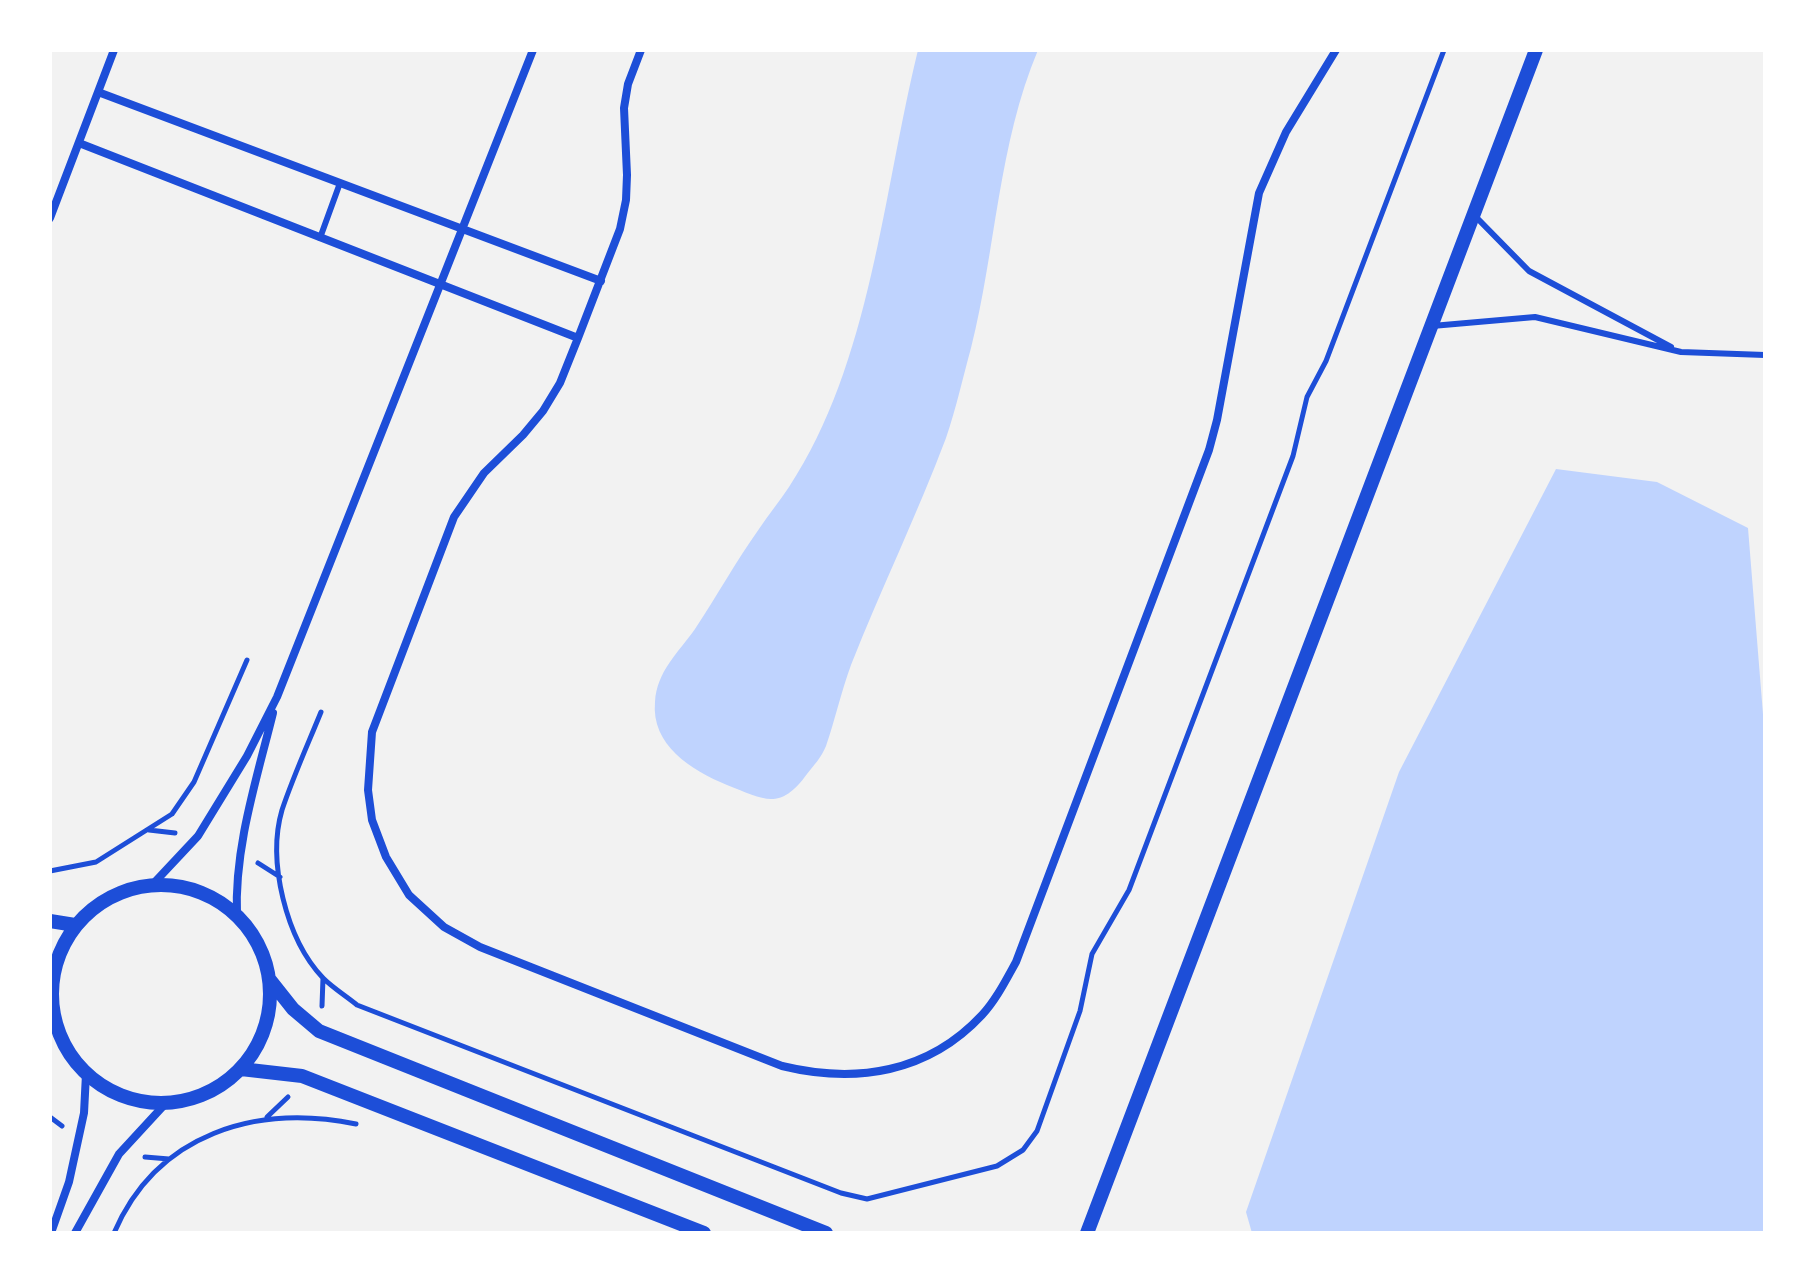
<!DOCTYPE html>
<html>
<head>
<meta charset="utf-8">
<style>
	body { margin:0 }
	#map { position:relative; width:1815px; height:1283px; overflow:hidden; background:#f2f2f2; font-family:Roboto,sans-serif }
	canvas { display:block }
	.frame { position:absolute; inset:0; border:52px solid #fff; pointer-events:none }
</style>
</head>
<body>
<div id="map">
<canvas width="1815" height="1283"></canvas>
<div class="frame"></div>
</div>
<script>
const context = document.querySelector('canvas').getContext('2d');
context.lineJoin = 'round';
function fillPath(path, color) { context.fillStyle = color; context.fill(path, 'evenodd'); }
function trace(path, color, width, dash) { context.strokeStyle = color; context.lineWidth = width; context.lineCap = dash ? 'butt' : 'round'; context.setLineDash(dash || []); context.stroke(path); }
const water = new Path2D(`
	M918 50H1038C998 145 996 249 971 348 963 377 956 409 946 438 917 515 881 589 851 665 841 692 835 720 826 746 821 758 814 765 807 774 780 811 765 800 727 785 691 770 651 745 655 702 657 671 678 653 695 629 717 596 736 561 759 529 768 515 779 502 789 487 871 363 883 192 918 50Z
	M1556 469 1657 482 1748 528 1765 739V1233H1252L1246 1212 1399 772Z`);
const path = new Path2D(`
	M321 712C308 744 293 777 282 810 267 861 286 939 323 978 333 988 346 996 357 1005L841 1193 867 1199 997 1166 1023 1150 1037 1131 1080 1011 1092 954 1129 890 1293 456 1307 397 1326 361 1444 50
	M149 830 175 833
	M258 863 280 877
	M50 871 96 862 172 814 194 782 247 660
	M322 1006 323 978
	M50 1117 62 1126
	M267 1117 288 1097
	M145 1157 169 1159
	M114 1233C157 1133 256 1104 356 1124`);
const service = new Path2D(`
	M1476 217 1529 271 1671 347
	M320 238 340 183
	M1432 326 1535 317 1681 352 1765 355`);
const minor = new Path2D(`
	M641 50 628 84 624 108 627 175 626 200 620 229 578 338 560 383 543 411 523 435 484 473 454 517 372 732 368 790 372 820 386 857 409 895 444 927 480 947 782 1066C856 1084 928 1073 982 1015 996 1000 1006 980 1016 962L1209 450 1217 420 1259 193 1286 132 1336 50
	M98 92 601 281
	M79 143 578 338
	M50 218 114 50
	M153 884 198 836 247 756 277 697 533 50
	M237 916C234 848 257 778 273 713
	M51 1233 69 1182 84 1113 86 1074
	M75 1233 119 1154 166 1103`);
const tertiary = new Path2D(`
	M52 994a109 109 0 1 1 218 0a109 109 0 1 1-218 0Z
	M50 921 75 925
	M270 980 293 1009 319 1031 826 1233
	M241 1069 302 1076 704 1233
	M1087 1233 1536 50`);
fillPath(water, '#bfd3fe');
trace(path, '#1d4ed8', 5);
trace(service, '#1d4ed8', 6);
trace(minor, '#1d4ed8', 8);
trace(tertiary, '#1d4ed8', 14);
</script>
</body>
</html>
